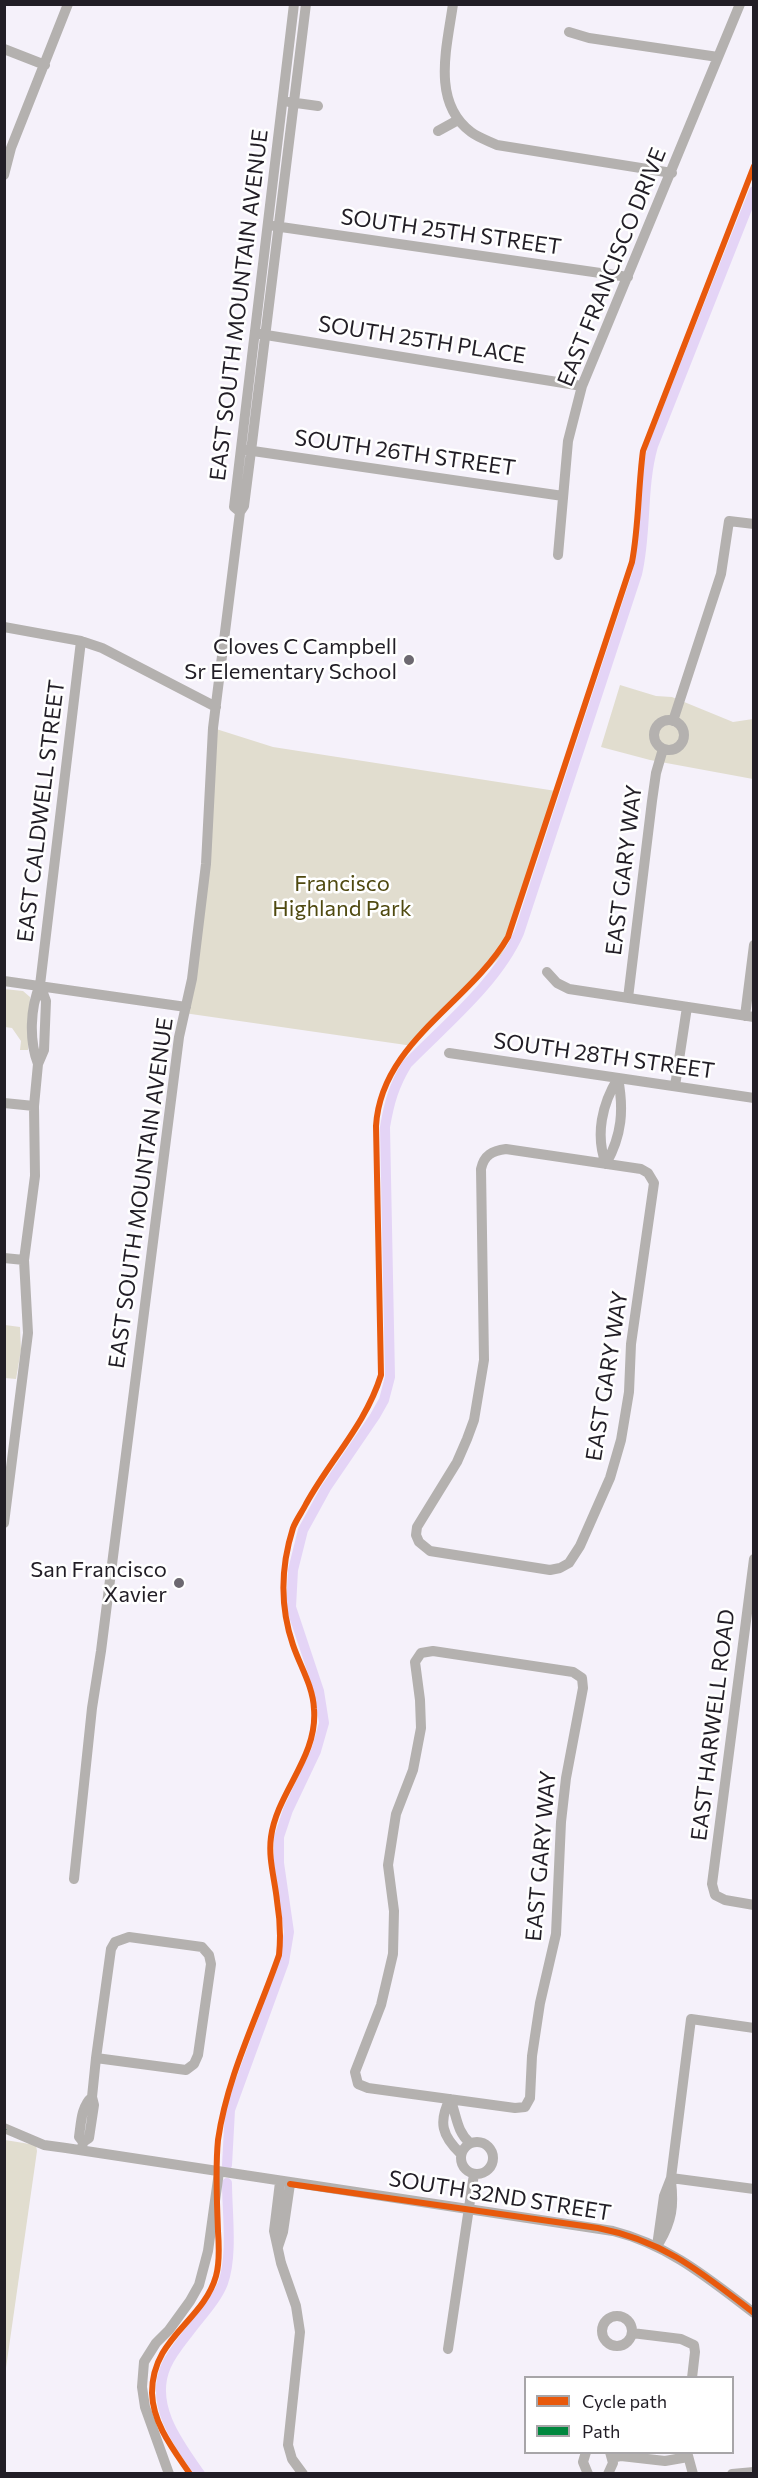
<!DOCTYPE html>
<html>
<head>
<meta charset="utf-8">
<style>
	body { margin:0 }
	#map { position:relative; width:758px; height:2478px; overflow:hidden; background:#f5f1fa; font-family:Commissioner,sans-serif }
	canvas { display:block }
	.frame { position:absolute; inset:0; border:6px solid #221e26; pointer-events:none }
	.legend { position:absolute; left:524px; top:2376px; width:210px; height:78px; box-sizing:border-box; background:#fff; border:2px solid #a7a5a8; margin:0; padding:8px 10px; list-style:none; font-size:18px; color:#221e26 }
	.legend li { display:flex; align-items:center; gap:12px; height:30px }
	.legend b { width:30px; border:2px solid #a7a5a8 }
</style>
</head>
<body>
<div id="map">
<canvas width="758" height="2478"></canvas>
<div class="frame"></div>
<ul class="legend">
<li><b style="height:8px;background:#e8590c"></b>Cycle path</li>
<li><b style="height:8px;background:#00873e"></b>Path</li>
</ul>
</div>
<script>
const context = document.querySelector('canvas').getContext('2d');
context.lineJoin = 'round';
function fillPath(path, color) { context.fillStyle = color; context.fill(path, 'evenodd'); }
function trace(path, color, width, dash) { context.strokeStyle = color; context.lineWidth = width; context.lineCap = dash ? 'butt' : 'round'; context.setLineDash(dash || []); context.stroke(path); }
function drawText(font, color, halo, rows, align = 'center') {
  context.font = font + ' Commissioner,sans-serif'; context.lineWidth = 5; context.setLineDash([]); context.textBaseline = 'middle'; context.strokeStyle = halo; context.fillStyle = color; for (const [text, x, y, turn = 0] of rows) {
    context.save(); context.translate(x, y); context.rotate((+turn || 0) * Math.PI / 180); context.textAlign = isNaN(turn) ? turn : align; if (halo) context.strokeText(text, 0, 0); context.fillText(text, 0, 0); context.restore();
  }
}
const green = new Path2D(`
	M620 685 656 696 672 697 733 722 753 719V779L650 760 601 747Z
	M213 728 273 747 556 791 547 825 510 938 501 956 413 1046 184 1013 192 979Z
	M4 989 23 991 30 997 28 1050H20L21 1041 12 1028 5 1027Z
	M5 1325 20 1327 21 1350 16 1379 5 1378Z
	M5 2140 36 2145 37 2151 5 2375Z`);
const canal = new Path2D(`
	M227 2165 230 2110 284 1962 289 1932 279 1863V1837L288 1810 316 1751 324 1723 319 1691 291 1607 293 1570 303 1530 326 1488 375 1416 384 1400 390 1377 385 1127C389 1103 394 1085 407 1064 445 1025 497 983 519 933L637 574C647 532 641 488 653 446L754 191
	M200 2474C178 2443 149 2405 166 2366 172 2352 183 2340 192 2328 202 2315 217 2299 223 2283 233 2255 227 2212 227 2183`);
const street = new Path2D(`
	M453 4C447 47 431 102 471 132 479 138 489 141 497 145L672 173
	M569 32 589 38 718 57
	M4 49 45 65
	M289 102 318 106
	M438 131 458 120
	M4 175 11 148 68 4
	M274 226 628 277
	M260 334 582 386
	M246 450 563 496
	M240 512 234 507 294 4
	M558 555 568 441 582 386 740 4
	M4 627 81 641 102 648 216 707
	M654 735a15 15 0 1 1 30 0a15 15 0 1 1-30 0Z
	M673 721 721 574 729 521 754 524
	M547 972 557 983 569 989 754 1017
	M4 981 186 1007
	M628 998 652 801 656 773 663 749
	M745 1016 754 945
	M449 1053 754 1098
	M38 1064C29 1041 30 1008 40 985L81 641
	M675 1086 687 1007
	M4 1103 34 1106
	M506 1149 641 1169 648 1173 654 1183 631 1344 629 1392 621 1440 610 1478 580 1546 569 1563 560 1568 550 1570 430 1551 419 1542 416 1535 417 1527 457 1462 467 1439 474 1420 484 1360 481 1169C484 1155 492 1151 506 1149Z
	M606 1164C595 1135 602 1104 618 1078
	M606 1164C622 1135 624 1110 618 1078
	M4 1258 24 1260
	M4 1523 28 1333 24 1260 35 1176 34 1106 38 1064 44 1050 46 1001 40 985
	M754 1559 712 1884 715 1895 725 1900 754 1905
	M433 1651 573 1672 582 1678 583 1688 566 1778 561 1822 556 1934 540 2003 532 2056 530 2098 525 2107 515 2108 368 2088 358 2084 355 2072 381 2005 393 1954 394 1911 388 1865 396 1814 413 1770 421 1728 420 1700 415 1662 421 1653Z
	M74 1879 92 1708 101 1651 179 1037 192 979 206 864 213 728 240 512 244 506 251 451 306 4
	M450 2099C438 2122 442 2136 461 2154
	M450 2099C457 2115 456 2131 470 2143
	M4 2128 44 2145 66 2148 613 2231C669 2245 709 2279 754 2313
	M461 2158a16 16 0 1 1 32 0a16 16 0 1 1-32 0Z
	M83 2142 89 2138 94 2105 92 2097 96 2058 111 1949 115 1942 129 1937 202 1947 209 1955 211 1964 198 2055 194 2064 186 2070 96 2058
	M82 2149 83 2142 79 2137C81 2124 81 2106 92 2097
	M671 2178 754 2189
	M280 2182 274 2231 281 2263 296 2306 300 2332 288 2445 292 2459 303 2474
	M659 2243C672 2221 674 2206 671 2181
	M657 2246 664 2196 671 2178 691 2019 754 2028
	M278 2247 283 2232 290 2184
	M602 2331a15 15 0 1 1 30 0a15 15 0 1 1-30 0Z
	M632 2333 681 2339 694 2345 695 2352 692 2378
	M448 2349 474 2174
	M586 2452 583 2462 588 2474
	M687 2452 693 2474
	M613 2458 621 2456 665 2461 688 2457
	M169 2474 145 2407 142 2387 144 2362 156 2343 169 2330 190 2301 199 2285 208 2251 219 2172
	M608 2474 613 2463 610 2452
	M732 2474 754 2472`);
const quiet = new Path2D(`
	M4 2129 5 2128`);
const cycleway = new Path2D(`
	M290 2184 598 2228C665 2241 702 2273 754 2313
	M190 2474C173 2449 153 2424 152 2393 152 2337 203 2322 216 2276 220 2262 219 2245 218 2231 217 2201 215 2170 218 2140 227 2076 258 2016 279 1955 281 1936 280 1919 277 1901 275 1880 268 1859 271 1837 277 1792 318 1757 314 1709 313 1686 300 1666 293 1645 280 1607 281 1566 293 1528 296 1520 302 1512 306 1504 330 1460 366 1424 381 1375L376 1126C381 1042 469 1004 508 937L632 562C639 525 638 488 643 451L754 166`);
const markers = [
	[409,660,6,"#6c6870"],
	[179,1583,6,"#6c6870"]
];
const streetNames = [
	["SOUTH 25TH STREET",451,232,8],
	["EAST FRANCISCO DRIVE",612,267,-68],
	["EAST SOUTH MOUNTAIN AVENUE",239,305,-83],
	["SOUTH 25TH PLACE",422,340,9],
	["SOUTH 26TH STREET",405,453,8],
	["EAST CALDWELL STREET",41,811,-83],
	["EAST GARY WAY",624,870,-83],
	["SOUTH 28TH STREET",604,1056,8],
	["EAST SOUTH MOUNTAIN AVENUE",141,1193,-82],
	["EAST GARY WAY",607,1376,-81],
	["EAST HARWELL ROAD",713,1725,-83],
	["EAST GARY WAY",541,1856,-85],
	["SOUTH 32ND STREET",500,2196,9]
];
const poiNames = [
	["Cloves C Campbell",397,647],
	["Sr Elementary School",397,672],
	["San Francisco",167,1570],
	["Xavier",167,1595]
];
const parkNames = [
	["Francisco",342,884],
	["Highland Park",342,909]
];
fillPath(green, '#e1ddcf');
trace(canal, '#e4d4f6', 10);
trace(street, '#b4b1af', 10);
trace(quiet, '#00873e', 4.5, [9, 4.5]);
trace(cycleway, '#e8590c', 6);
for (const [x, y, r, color] of markers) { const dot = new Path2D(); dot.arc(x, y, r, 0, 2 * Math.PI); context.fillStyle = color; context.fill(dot); trace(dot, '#fff', 2); }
drawText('22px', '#221e26', '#fff', streetNames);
drawText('22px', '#221e26', '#fff', poiNames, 'right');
drawText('22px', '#4f4910', '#fff', parkNames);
</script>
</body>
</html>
